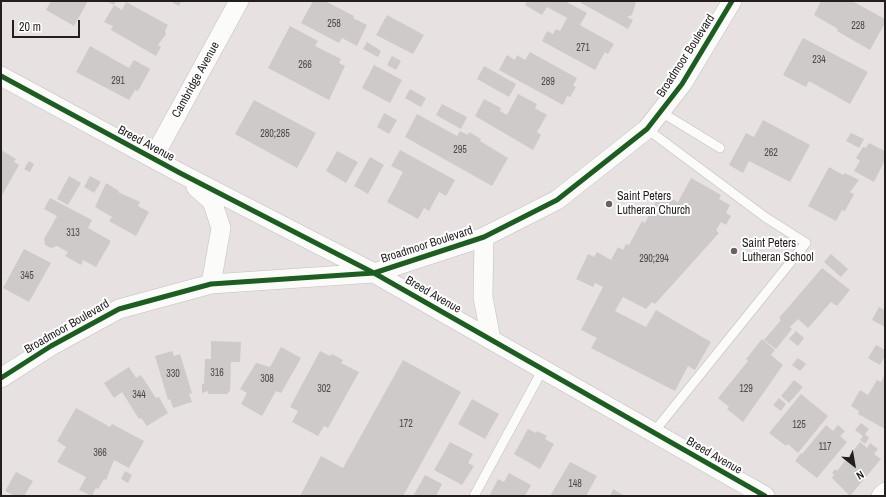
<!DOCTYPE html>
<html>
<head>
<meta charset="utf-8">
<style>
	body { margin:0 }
	#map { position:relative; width:886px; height:497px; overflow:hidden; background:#e7e2e1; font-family:"Archivo Narrow",sans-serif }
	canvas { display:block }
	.frame { position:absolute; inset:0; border:2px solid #231f1f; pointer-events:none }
	.north { position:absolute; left:834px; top:445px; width:40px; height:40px; -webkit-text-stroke:3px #fff; paint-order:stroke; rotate:149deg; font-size:11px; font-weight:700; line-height:16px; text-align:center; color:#231f1f }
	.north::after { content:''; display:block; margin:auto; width:14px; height:18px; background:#231f1f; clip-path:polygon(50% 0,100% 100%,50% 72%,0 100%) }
	.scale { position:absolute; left:12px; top:20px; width:68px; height:18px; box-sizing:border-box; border:2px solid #231f1f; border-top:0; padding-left:5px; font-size:12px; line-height:14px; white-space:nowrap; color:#231f1f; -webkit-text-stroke:3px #fff; paint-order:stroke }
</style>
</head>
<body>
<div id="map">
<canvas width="886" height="497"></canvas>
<div class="frame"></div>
<div class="north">N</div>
<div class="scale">20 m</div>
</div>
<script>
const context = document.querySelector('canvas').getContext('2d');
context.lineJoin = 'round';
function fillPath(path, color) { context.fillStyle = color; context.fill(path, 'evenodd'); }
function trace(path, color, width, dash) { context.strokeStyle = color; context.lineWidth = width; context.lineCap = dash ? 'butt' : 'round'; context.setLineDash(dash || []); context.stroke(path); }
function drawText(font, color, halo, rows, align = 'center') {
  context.font = font + ' "Archivo Narrow",sans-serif'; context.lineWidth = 4; context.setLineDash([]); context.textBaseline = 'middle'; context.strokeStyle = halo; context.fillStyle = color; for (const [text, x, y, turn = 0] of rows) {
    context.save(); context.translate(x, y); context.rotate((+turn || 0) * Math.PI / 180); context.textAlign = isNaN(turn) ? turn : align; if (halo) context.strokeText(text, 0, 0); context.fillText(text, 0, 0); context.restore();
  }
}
const building = new Path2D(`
	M51 1H88L74 26 46 10Z
	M106 1H116L114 5 122 10 126 2 168 25 165 31 166 34 158 45 161 47 156 56 111 30 113 26 104 22 114 5Z
	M170 1H181L179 6Z
	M313 1H325L354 16 353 18 367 25 357 46 342 38 339 43 301 23Z
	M527 1H565L587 13 580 25 547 7 542 15 525 5Z
	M582 1H633L636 2 634 9 632 15 627 17 633 20 628 29 581 3Z
	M821 1H852L885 19V23L870 50 837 31 838 29 814 15Z
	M387 15 424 35 413 54 376 35Z
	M567 18 614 44 608 54 605 52 595 70 542 41 547 31 553 34 556 29 560 31Z
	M290 26 318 41 315 46 341 59 339 63 345 66 329 100 268 68Z
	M803 38 868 72 850 104 809 81 806 87 783 75Z
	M367 42 381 51 378 57 363 49Z
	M90 46 129 68 134 60 150 69 138 91 135 90 129 100 76 72Z
	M530 52 577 78 573 86 576 87 570 97 567 96 563 105 499 70 507 55 515 60 517 55 525 60Z
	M392 56 401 61 396 70 387 65Z
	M374 65 402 80 390 103 362 88Z
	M484 66 516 84 509 97 477 79Z
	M410 89 426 98 421 107 405 98Z
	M518 94 537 104 535 108 547 115 537 132 541 135 533 150 475 116 484 99 501 108 500 111 507 115Z
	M254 100 316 133 297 168 235 134Z
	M442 104 467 117 461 129 436 115Z
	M384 113 397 120 389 134 377 127Z
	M417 114 457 136 460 131 468 135 469 132 481 139 480 141 508 158 492 186 405 137Z
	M763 120 810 145 790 182 749 161 743 173 729 165 746 133 754 137Z
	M851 133 864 139 859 148 846 141Z
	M869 143 885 151V160L874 182 854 171 860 161 856 158 863 147 866 148Z
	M1 150 16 159 14 162 19 165 1 197Z
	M400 150 455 180 446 196 439 192 429 211 424 208 418 219 387 202 403 172 391 166Z
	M337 151 358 162 346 183 326 171Z
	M370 157 384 165 368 194 354 186Z
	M29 161 34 164 30 172 24 169Z
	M829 167 843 175 845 173 859 180 850 192 854 194 845 211 842 210 836 221 808 206Z
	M69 176 81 183 68 205 57 199Z
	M90 176 101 182 94 193 84 187Z
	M691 178 721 195 719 199 730 205 726 213 731 216 726 225 721 222 716 230 719 233 655 304 652 302 646 309 623 297 615 311 646 327 656 310 711 342 695 370 688 366 675 391 591 348 597 338 581 330 603 287 595 283 593 287 576 279 588 254 594 257 597 252 611 260 618 247 623 250 626 244 629 245 642 221 645 223 660 193 678 202Z
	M106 183 119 191 118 192 140 202 138 206 149 212 136 236 109 221 112 217 95 207Z
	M50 198 92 220 88 228 111 241 96 267 83 260 81 265 65 256 68 252 57 246 51 248 45 245 44 239 57 216 44 209Z
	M24 249 51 263 29 302 3 288Z
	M831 254 848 269 841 277 824 262Z
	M822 268 850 290 837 306 831 302 808 328 798 319 790 327 785 323 792 329 776 349 764 340 781 320 779 318Z
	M879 307 885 310V327L872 320Z
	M796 331 804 338 798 346 789 339Z
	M762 339 775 350 771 355 783 365 743 422 727 409 729 407 718 398 748 361 746 359Z
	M211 341 241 342 240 362H231L230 392 228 391V394H208V391L202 393V384H204L205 359H211Z
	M876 345 885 350V356L880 365 868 358Z
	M281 347 301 358 281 393 276 391 262 416 241 404 247 393 240 389 256 363 270 367Z
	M172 351 174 356 180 354 192 393 189 394 192 402 173 408 170 399 168 400 155 356Z
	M320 351 330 356 332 354 343 360 341 363 359 372 328 428 324 426 318 436 292 422 298 411 290 407Z
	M798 358 806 364 800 371 792 365Z
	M403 360 461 392 403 496H300L321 456 343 468Z
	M129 367 136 378 141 375 156 398 159 397 168 413 147 426 141 418 139 419 122 392 114 398 104 383Z
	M885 374V429L858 414 859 411 851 406 860 390 868 395 877 380 881 382Z
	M794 380 803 387 789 403 781 396Z
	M801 394 828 416 798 453 788 444 786 446 769 433Z
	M779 398 786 404 781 411 773 405Z
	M472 399 499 414 485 439 458 424Z
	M76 408 110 427 112 424 144 441 129 468 114 460 106 480 104 479 98 489 96 488 92 496 79 490 86 477 57 462 66 447 57 441Z
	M861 423 869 429 865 434 869 438 865 444 860 440 863 436 855 430Z
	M826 425 833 431 838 425 845 431 840 436 847 442 817 478 795 461 801 453 802 454Z
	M528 429 536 433 537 431 547 436 545 439 554 444 540 469 514 454Z
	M450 442 473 454 468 463 474 466 462 485 434 470Z
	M860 442 867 448 870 443 878 449 874 454 881 459 850 496 832 478 834 475 832 473 835 469 837 471Z
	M570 462 597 476 586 496H550Z
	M125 471 132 475 128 483 121 479Z
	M16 472 33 481 24 496H15L5 491Z
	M509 473 531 485 525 496H489L498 479 504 482Z
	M425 475 442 484 436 496H413Z
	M613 489 625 496H610Z`);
const service = new Path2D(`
	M661 112 720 148
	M647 129 765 217 806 243 653 433
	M474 496 543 369`);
const minor = new Path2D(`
	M1 76 180 173 374 273 765 496
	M153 158 239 1
	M196 187 212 201 221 228 211 284
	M484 237 483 297 491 340
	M1 378 51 346 119 309 211 284 374 273 484 237 557 200 647 129 682 84 732 1
	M881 496 885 492`);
const cycleway = new Path2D(`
	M1 76 180 173 374 273 765 496
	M1 378 51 346 119 309 211 284 374 273 484 237 557 200 647 129 682 84 732 1`);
const markers = [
	[609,204,4,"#686363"],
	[734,251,4,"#686363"]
];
const numberNames = [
	["258",334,24],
	["228",858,26],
	["271",583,48],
	["234",819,60],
	["266",305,65],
	["291",118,81],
	["289",548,82],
	["280;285",275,134],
	["295",460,150],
	["262",771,153],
	["313",73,233],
	["290;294",654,259],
	["345",27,276],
	["316",217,373],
	["330",173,374],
	["308",267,379],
	["302",324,389],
	["129",746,389],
	["344",139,395],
	["172",406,424],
	["125",799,425],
	["117",825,447],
	["366",100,453],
	["148",575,484]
];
const streetNames = [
	["Broadmoor Boulevard",686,56,-57],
	["Cambridge Avenue",196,80,-61],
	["Breed Avenue",146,144,28],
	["Broadmoor Boulevard",427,245,-18],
	["Breed Avenue",433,295,30],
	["Broadmoor Boulevard",67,327,-30],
	["Breed Avenue",714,456,30]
];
const poiNames = [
	["Saint Peters",617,197],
	["Lutheran Church",617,211],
	["Saint Peters",742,244],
	["Lutheran School",742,258]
];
fillPath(building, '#cecaca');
trace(service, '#c2bebe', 10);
trace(minor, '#c2bebe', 20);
trace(service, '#fbfbfa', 9);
trace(minor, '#fbfbfa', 19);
trace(cycleway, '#1b5e20', 5);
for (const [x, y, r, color] of markers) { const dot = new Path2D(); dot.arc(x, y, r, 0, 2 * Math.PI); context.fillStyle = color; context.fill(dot); trace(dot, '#fff', 1.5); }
drawText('10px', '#4e4a4a', null, numberNames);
drawText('12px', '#231f1f', '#fff', streetNames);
drawText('12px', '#231f1f', '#fff', poiNames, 'left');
</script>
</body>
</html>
